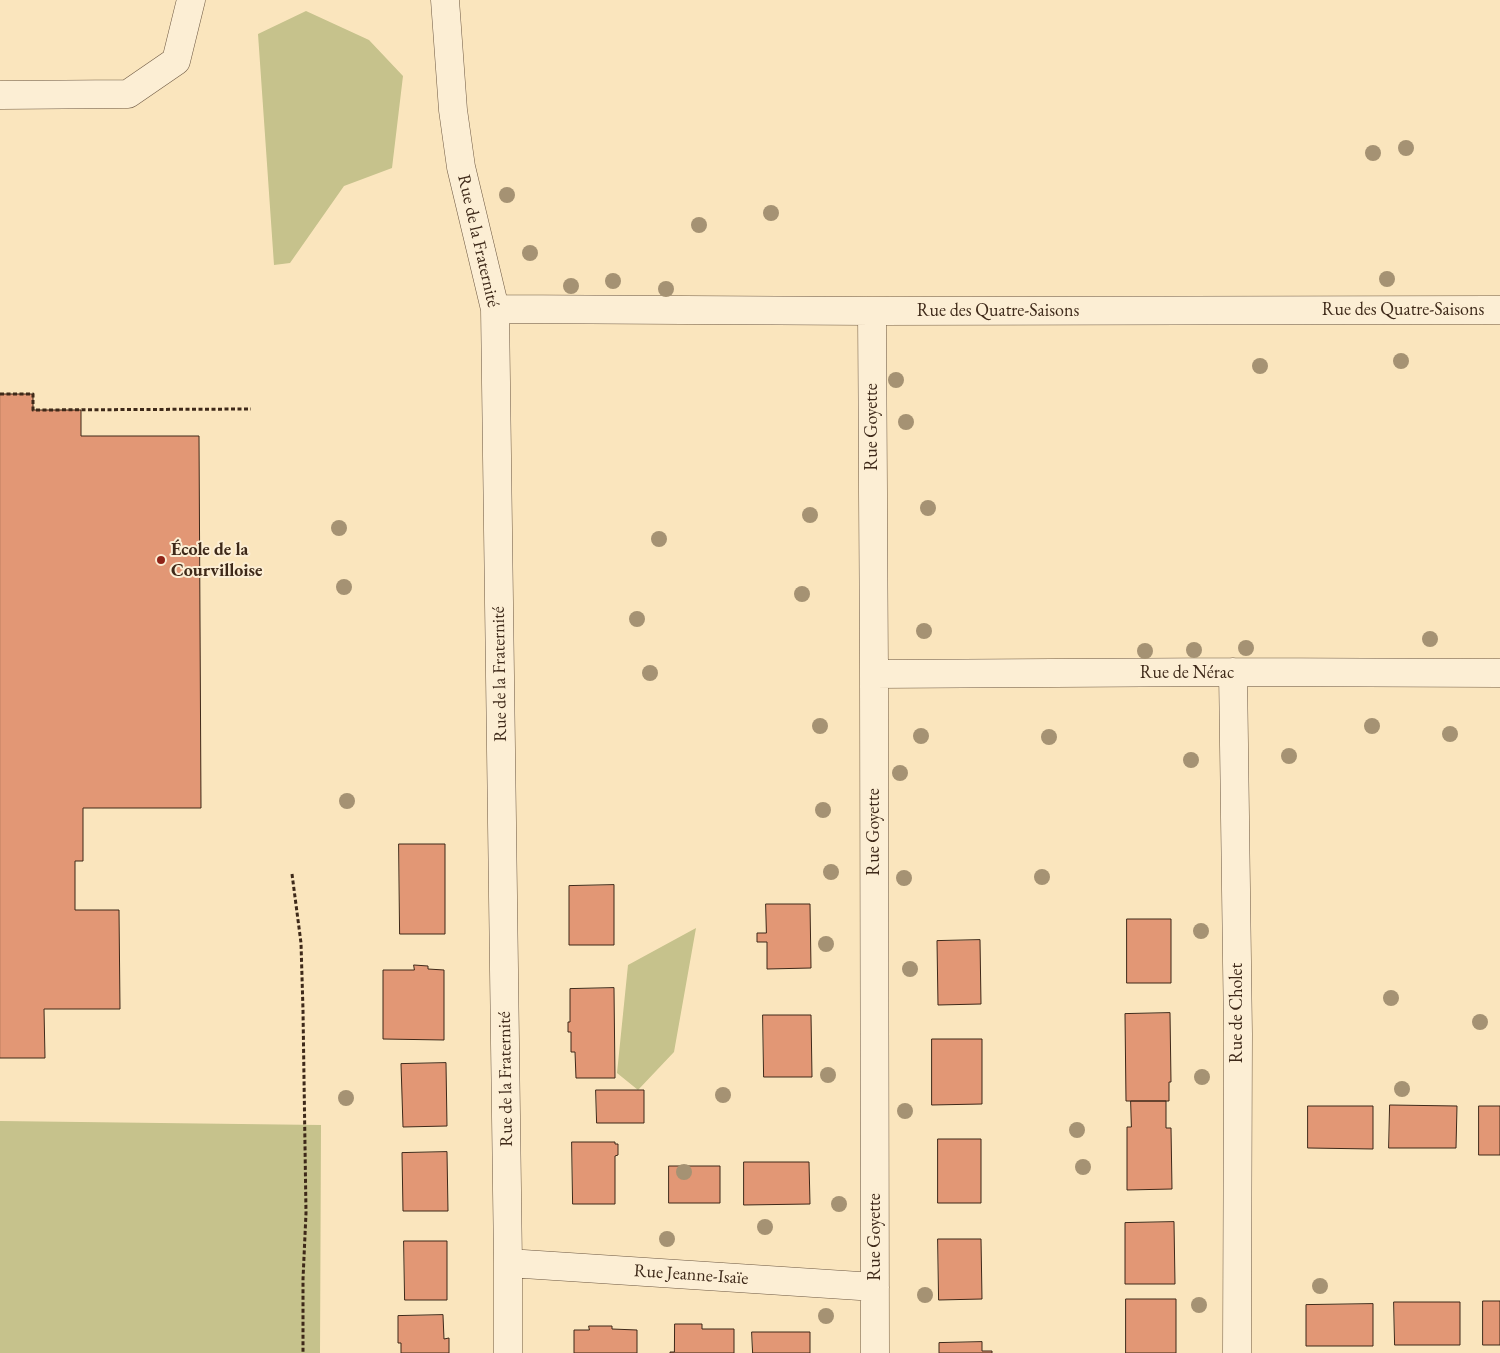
<!DOCTYPE html>
<html>
<head>
<meta charset="utf-8">
<style>
	body { margin:0 }
	canvas { display:block; background:#fae5bd }
</style>
</head>
<body>
<canvas width="1500" height="1353"></canvas>
<script>
const context = document.querySelector('canvas').getContext('2d');
context.lineJoin = 'round';
function fillPath(path, color) { context.fillStyle = color; context.fill(path, 'evenodd'); }
function trace(path, color, width, dash) { context.strokeStyle = color; context.lineWidth = width; context.lineCap = dash ? 'butt' : 'round'; context.setLineDash(dash || []); context.stroke(path); }
function drawText(font, color, halo, rows, align = 'center') {
  context.font = font + ' "EB Garamond",serif'; context.lineWidth = 4; context.setLineDash([]); context.textBaseline = 'middle'; context.strokeStyle = halo; context.fillStyle = color; for (const [text, x, y, turn = 0] of rows) {
    context.save(); context.translate(x, y); context.rotate((+turn || 0) * Math.PI / 180); context.textAlign = isNaN(turn) ? turn : align; if (halo) context.strokeText(text, 0, 0); context.fillText(text, 0, 0); context.restore();
  }
}
const green = new Path2D(`
	M306 11 369 40 403 76 392 168 344 186 290 263 274 265 258 34Z
	M696 928 674 1052 638 1090 617 1073 628 965Z
	M0 1121 321 1125 320 1353H0Z`);
const building = new Path2D(`
	M0 394H33V410H81V436H199L201 808H83V861H75V910H119L120 1009H44L45 1058H0Z
	M399 844H445V934H400Z
	M614 885V945H569V886Z
	M766 904H810L811 968 767 969V942H757V933H766Z
	M1127 919H1171V983H1127Z
	M980 940 981 1004 938 1005 937 941Z
	M414 965 428 966V969L444 970V1040L383 1039V970H414Z
	M614 988 615 1078H576L575 1052H571V1032H568V1022H570V989Z
	M1170 1013 1171 1082H1169V1101H1126L1125 1014Z
	M763 1015H811L812 1077H764Z
	M932 1039H982V1104L932 1105Z
	M446 1063 447 1126 403 1127 401 1064Z
	M596 1090H644V1123H597Z
	M1131 1101H1166V1128H1171L1172 1189 1127 1190V1127H1131Z
	M1390 1105 1457 1106 1456 1148H1389Z
	M1308 1106H1373V1149L1308 1148Z
	M1479 1106H1500V1155H1479Z
	M938 1139H981V1203H938Z
	M572 1142H615V1144H618V1155L615 1156V1204H573Z
	M447 1152 448 1211H403L402 1153Z
	M744 1162H809L810 1204 744 1205Z
	M669 1166H720V1203H669Z
	M1174 1222 1175 1284H1125V1223Z
	M938 1239H981L982 1299 939 1300Z
	M404 1241H447V1300H405Z
	M1126 1299H1176V1353H1126Z
	M1483 1301H1500V1345H1483Z
	M1394 1302H1460V1345H1395Z
	M1373 1304V1346H1306V1305Z
	M443 1315 444 1339 449 1338V1353H401V1343H398V1316Z
	M675 1324H702V1329H734V1353H670V1352H674Z
	M589 1326H612V1329L637 1330V1353H574V1330H589Z
	M752 1332H810V1353H753Z
	M982 1342V1351H992V1353H939V1343Z`);
const path = new Path2D(`
	M0 394H33V410L251 409
	M292 874 301 943 303 1010 306 1213 303 1279V1353`);
const minor = new Path2D(`
	M445 0 453 110 461 167 495 309 508 1263V1353
	M0 95 128 94 176 61 191 0
	M495 309 872 311 1500 310
	M872 311 874 674 875 1353
	M1233 672 1238 1034 1237 1353
	M874 674 1233 672 1500 673
	M508 1263 875 1287`);
const trees = [
	[1406,148],
	[1373,153],
	[507,195],
	[771,213],
	[699,225],
	[530,253],
	[1387,279],
	[613,281],
	[571,286],
	[666,289],
	[1401,361],
	[1260,366],
	[896,380],
	[906,422],
	[928,508],
	[810,515],
	[339,528],
	[659,539],
	[344,587],
	[802,594],
	[637,619],
	[924,631],
	[1430,639],
	[1246,648],
	[1194,650],
	[1145,651],
	[650,673],
	[820,726],
	[1372,726],
	[1450,734],
	[921,736],
	[1049,737],
	[1289,756],
	[1191,760],
	[900,773],
	[347,801],
	[823,810],
	[831,872],
	[1042,877],
	[904,878],
	[1201,931],
	[826,944],
	[910,969],
	[1391,998],
	[1480,1022],
	[828,1075],
	[1202,1077],
	[1402,1089],
	[723,1095],
	[346,1098],
	[905,1111],
	[1077,1130],
	[1083,1167],
	[684,1172],
	[839,1204],
	[765,1227],
	[667,1239],
	[1320,1286],
	[925,1295],
	[1199,1305],
	[826,1316]
];
const markers = [
	[161,560,5,"#8f2418"]
];
const streetNames = [
	["Rue de la Fraternité",478,241,77],
	["Rue des Quatre-Saisons",1403,310],
	["Rue des Quatre-Saisons",998,311],
	["Rue Goyette",872,427,-90],
	["Rue de Nérac",1187,673],
	["Rue de la Fraternité",500,674,-91],
	["Rue Goyette",874,832,-90],
	["Rue de Cholet",1237,1013,-90],
	["Rue de la Fraternité",506,1079,-91],
	["Rue Goyette",875,1237,-90],
	["Rue Jeanne-Isaïe",691,1275,4]
];
const poiNames = [
	["École de la",171,550],
	["Courvilloise",171,571]
];
fillPath(green, '#c6c28c');
fillPath(building, '#e29775');
trace(building, '#3e2919', 1);
trace(minor, '#6d5842', 29);
trace(path, '#3e2919', 3, [4, 2.5]);
trace(minor, '#fceed4', 28);
context.fillStyle = '#a59273';
for (const [x, y] of trees) { context.beginPath(); context.arc(x, y, 8, 0, 2 * Math.PI); context.fill(); }
for (const [x, y, r, color] of markers) { const dot = new Path2D(); dot.arc(x, y, r, 0, 2 * Math.PI); context.fillStyle = color; context.fill(dot); trace(dot, '#fceed4', 2); }
drawText('18px', '#3e2919', '#fceed4', streetNames);
drawText('bold 18px', '#3e2919', '#fceed4', poiNames, 'left');
</script>
</body>
</html>
